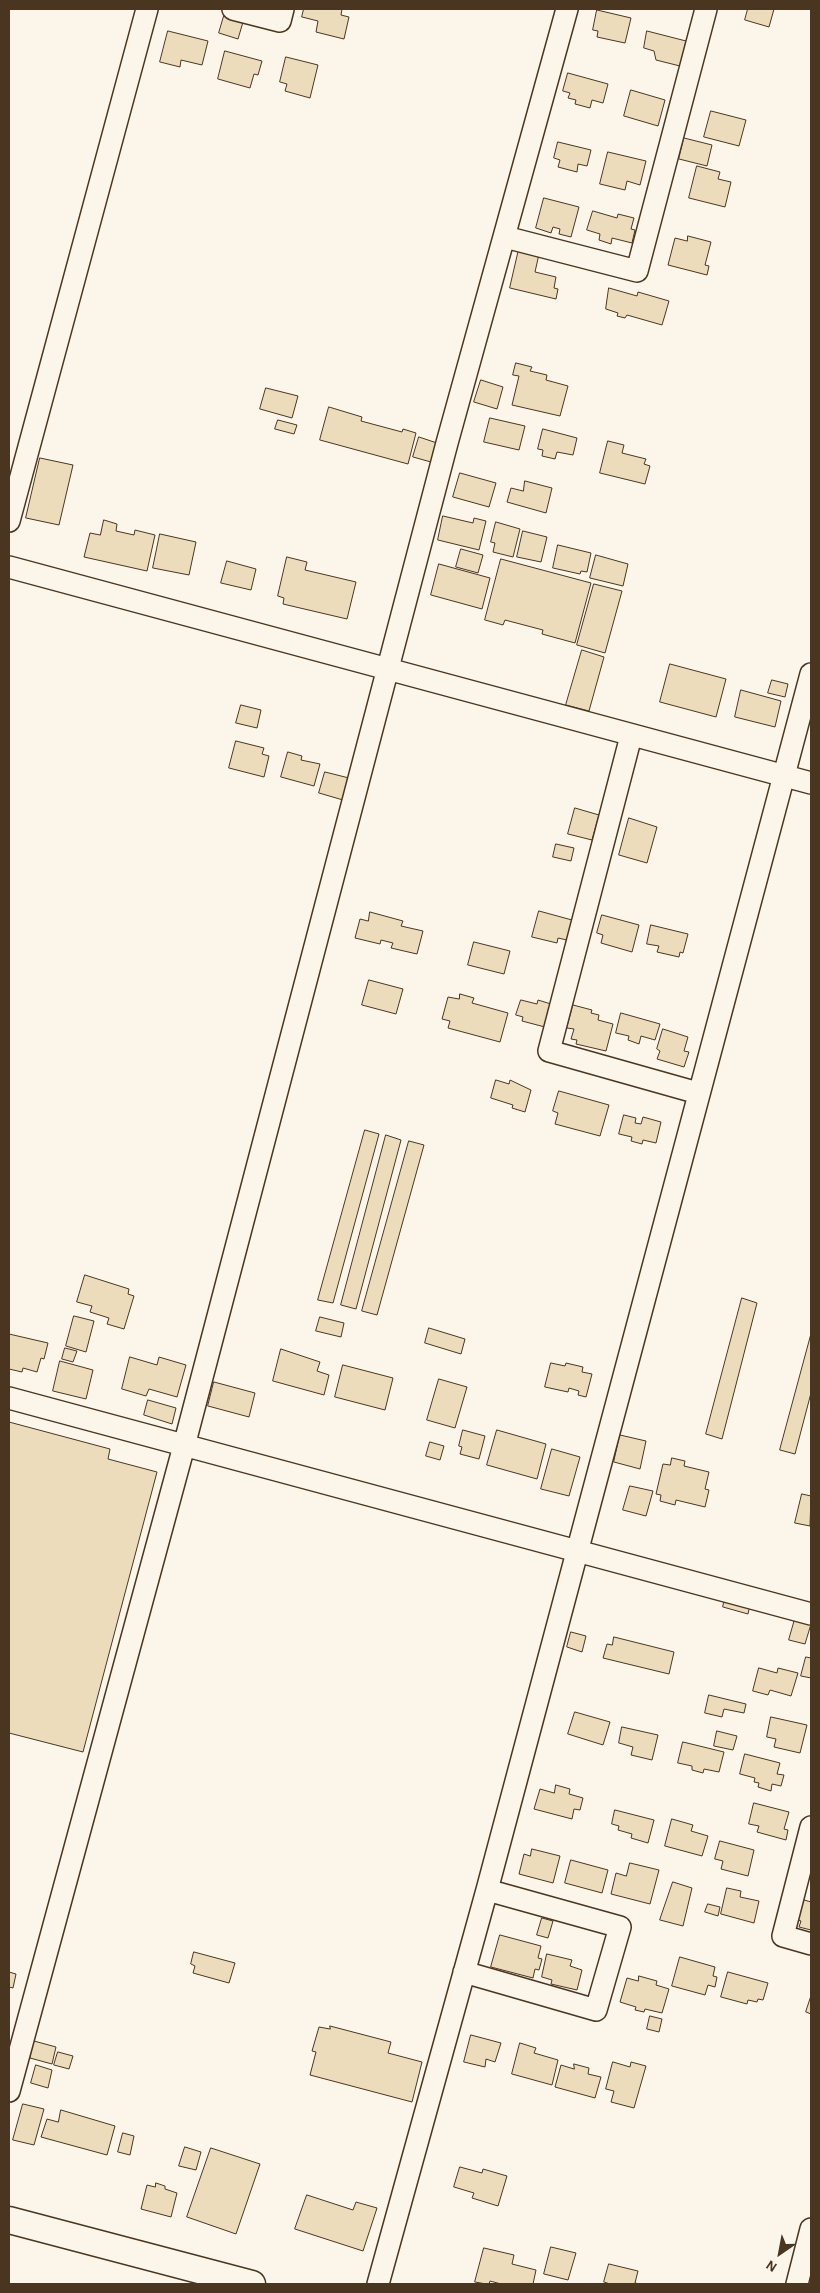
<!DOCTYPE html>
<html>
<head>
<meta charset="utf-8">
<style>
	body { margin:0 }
	#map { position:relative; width:820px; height:2293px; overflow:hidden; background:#fbf6e9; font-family:"Alegreya Sans",sans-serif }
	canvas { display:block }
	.frame { position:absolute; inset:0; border:10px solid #4a3520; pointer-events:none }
	.north { position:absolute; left:755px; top:2228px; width:50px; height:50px; -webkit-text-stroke:4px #fbf6e9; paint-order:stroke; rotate:213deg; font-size:14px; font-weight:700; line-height:20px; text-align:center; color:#4a3520 }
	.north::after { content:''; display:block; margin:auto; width:18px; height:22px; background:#4a3520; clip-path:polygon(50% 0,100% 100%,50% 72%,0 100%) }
</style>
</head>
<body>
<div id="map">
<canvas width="820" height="2293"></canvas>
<div class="frame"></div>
<div class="north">N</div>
</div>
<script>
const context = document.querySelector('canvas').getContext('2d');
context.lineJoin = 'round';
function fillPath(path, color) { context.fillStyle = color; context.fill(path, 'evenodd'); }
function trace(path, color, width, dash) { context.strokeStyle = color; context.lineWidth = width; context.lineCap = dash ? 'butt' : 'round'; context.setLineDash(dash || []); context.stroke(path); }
const building = new Path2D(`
	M304 9H342L341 15 349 17 344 39 316 32 318 21 302 17Z
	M748 9H774L769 27 745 20Z
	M597 10 631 18 625 43 597 37 598 31 593 30Z
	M224 16 243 22 238 39 219 33Z
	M168 31 208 41 202 65 181 60 180 67 160 62Z
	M647 31 686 41 680 66 656 60 654 51 644 48Z
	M225 51 262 61 258 75 254 74 250 88 218 79Z
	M286 57 318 65 310 98 285 91 287 84 280 82Z
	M568 73 608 84 603 103 592 100 590 108 575 104 576 100 568 98 570 93 563 91Z
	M631 90 665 100 658 126 624 116Z
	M711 111 746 120 739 146 704 137Z
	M684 138 712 145 707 166 679 159Z
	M558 142 591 150 587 166 578 164 577 172 558 167 560 160 554 158Z
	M608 152 646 161 640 185 627 181 625 190 600 184Z
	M697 166 720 172 718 179 731 182 725 207 689 198Z
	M544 198 579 207 571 237 559 234 560 229 553 227 551 233 536 228Z
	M593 211 617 218 618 214 634 218 631 229 635 230 632 243 612 238 611 244 599 240 600 234 587 230Z
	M688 236 711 242 705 265 709 266 707 275 668 265 675 238 687 241Z
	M519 249 539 254 535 272 556 277 554 288 558 289 556 299 510 288Z
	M609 288 637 296 638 292 669 301 662 325 627 315 625 318 617 316 618 313 606 309Z
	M516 363 532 367 530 371 547 375 546 380 568 386 560 416 512 405 519 376 513 375Z
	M481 380 503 387 497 409 474 402Z
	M266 388 298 396 292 418 260 409Z
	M329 407 362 417 361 421 402 432 403 429 416 433 408 464 320 440Z
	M490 418 525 426 519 450 484 442Z
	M278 420 297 425 294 434 275 429Z
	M543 429 577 438 573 455 557 452 555 459 542 456 543 450 538 449Z
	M419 437 437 443 431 462 413 457Z
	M608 441 624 445 622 453 646 459 644 464 650 466 645 484 600 473Z
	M40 458 73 465 59 525 26 518Z
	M460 473 496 483 489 507 453 497Z
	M525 481 552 488 546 513 507 502 511 488 523 491Z
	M443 516 473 523 474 518 486 521 479 550 438 540Z
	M104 520 117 524 116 531 134 535 135 530 155 535 147 571 84 557 90 533 100 535Z
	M496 522 520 529 513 557 493 552 495 543 491 542Z
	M523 531 547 537 541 562 517 557Z
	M160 534 196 542 189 575 153 568Z
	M558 545 591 553 587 572 581 571 580 574 553 568Z
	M461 549 483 555 478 573 456 567Z
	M596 555 628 564 623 586 590 578Z
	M287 557 307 562 305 570 356 582 347 619 283 604 284 598 278 596Z
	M501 559 591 583 575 643 542 634 543 630 505 620 503 625 485 620Z
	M227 561 256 569 251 590 221 583Z
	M439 564 490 578 482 609 431 595Z
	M594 584 622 591 605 653 577 645Z
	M582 650 604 657 589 711 566 705Z
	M670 664 726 679 716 717 660 702Z
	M772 680 788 684 785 697 768 693Z
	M741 690 781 701 775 727 735 717Z
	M241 705 261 710 257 728 236 723Z
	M236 741 264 748 262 754 269 756 264 777 229 768Z
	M288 752 302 756 301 760 320 764 314 786 281 777Z
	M325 772 349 778 343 800 319 793Z
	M575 808 599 815 592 840 568 834Z
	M629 818 657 827 647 863 619 855Z
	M556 844 574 848 571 861 553 857Z
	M539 911 572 920 567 940 558 938 557 943 532 937Z
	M370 912 403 921 401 926 423 931 417 954 391 948 393 943 381 940 380 944 355 938 360 919 368 921Z
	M602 915 639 925 632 952 601 943 603 935 597 933Z
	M651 925 688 934 683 953 680 952 679 957 657 952 659 946 647 944Z
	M474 942 510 951 504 974 468 965Z
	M369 980 403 989 396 1014 362 1005Z
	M460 994 474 998 472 1003 508 1013 500 1042 448 1028 450 1021 442 1019 448 997 459 999Z
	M521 1000 537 1004 538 1000 551 1004 545 1027 522 1021 523 1017 516 1015Z
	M573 1005 592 1010 591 1013 599 1015 598 1020 613 1024 606 1051 576 1044 577 1040 571 1039 574 1029 567 1028Z
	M621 1013 660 1024 655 1040 641 1036 639 1044 628 1040 629 1036 616 1033Z
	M663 1029 688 1037 684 1051 689 1052 684 1067 657 1059 660 1051 657 1049Z
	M496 1080 509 1084 510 1080 531 1090 525 1112 512 1108 513 1105 491 1098Z
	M559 1091 609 1105 600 1136 555 1124 558 1113 553 1111Z
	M624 1115 636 1118 635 1123 641 1124 643 1117 661 1122 656 1143 643 1140 642 1144 631 1141 632 1137 619 1134Z
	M365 1130 379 1134 333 1303 318 1300Z
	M386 1135 401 1140 356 1309 341 1305Z
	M409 1141 424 1145 377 1315 362 1311Z
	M85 1275 129 1289 128 1294 134 1296 124 1329 107 1324 109 1318 90 1312 92 1306 77 1302Z
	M742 1298 757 1303 722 1439 706 1434Z
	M74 1316 94 1321 86 1352 66 1346Z
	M320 1317 344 1323 341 1337 316 1331Z
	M429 1328 465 1339 461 1354 425 1343Z
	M9 1334 48 1343 44 1359 41 1358 37 1372 23 1368 22 1372 9 1369Z
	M811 1334V1393L795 1454 780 1450Z
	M65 1348 77 1351 73 1362 62 1359Z
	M281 1349 320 1362 317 1371 329 1375 324 1395 273 1381Z
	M130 1357 157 1365 159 1357 186 1365 177 1397 149 1389 146 1396 122 1389Z
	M60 1361 93 1370 86 1399 53 1391Z
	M551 1363 565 1366 566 1363 583 1367 582 1372 592 1374 586 1397 578 1395 579 1391 569 1388 568 1392 545 1387Z
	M343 1365 393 1378 385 1410 335 1397Z
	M439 1379 467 1387 455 1428 427 1420Z
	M214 1382 255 1393 249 1417 208 1406Z
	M148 1400 176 1408 172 1424 144 1415Z
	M9 1422 110 1449 108 1459 157 1472 83 1752 9 1733Z
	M463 1430 485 1436 479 1459 460 1454 462 1447 459 1446Z
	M497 1430 546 1444 537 1479 487 1465Z
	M620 1435 646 1441 640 1469 614 1462Z
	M430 1442 444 1446 440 1460 426 1456Z
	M552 1449 580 1457 569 1496 541 1489Z
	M672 1458 685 1461 684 1466 709 1472 705 1489 709 1490 705 1507 676 1500 675 1505 660 1501 661 1495 656 1494 663 1464 670 1465Z
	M630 1486 653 1491 646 1516 623 1510Z
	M802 1494 811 1496 810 1526 795 1523Z
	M725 1598 750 1605 748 1614 723 1607Z
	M795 1619 811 1624 805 1644 789 1640Z
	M571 1632 586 1636 582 1652 567 1647Z
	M614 1637 674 1652 669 1674 603 1658 607 1644 612 1645Z
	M806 1657 811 1658V1678L801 1676Z
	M759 1668 777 1673 778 1668 798 1673 791 1696 770 1690 768 1695 753 1691Z
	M709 1695 746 1704 744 1713 724 1709 722 1717 705 1713Z
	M575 1712 610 1722 603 1745 568 1734Z
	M771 1717 807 1725 800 1753 774 1747 776 1739 767 1737Z
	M622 1727 658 1735 652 1760 631 1755 633 1747 619 1743Z
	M717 1731 737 1736 733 1750 714 1746Z
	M683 1742 724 1752 719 1772 704 1769 703 1773 692 1770V1766L678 1763Z
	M745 1754 780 1763 777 1774 784 1775 781 1786 772 1784 771 1791 758 1787 759 1783 754 1782 755 1778 740 1774Z
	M556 1785 570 1789 569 1794 583 1798 580 1810 574 1809 572 1819 534 1809 540 1789 554 1793Z
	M754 1803 789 1812 784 1829 788 1830 786 1840 757 1832 759 1826 749 1824Z
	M615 1810 654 1820 648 1843 631 1838 632 1834 618 1830 619 1826 612 1824Z
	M672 1819 693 1825 691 1831 708 1836 702 1856 665 1846Z
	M720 1841 754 1850 748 1876 721 1869 723 1861 715 1859Z
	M532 1849 560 1856 553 1883 519 1874 524 1854 530 1856Z
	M571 1860 608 1870 602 1893 565 1883Z
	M630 1863 659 1870 650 1904 611 1894 616 1873 626 1876Z
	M673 1882 692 1888 683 1926 660 1920Z
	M727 1888 741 1891 740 1897 759 1901 754 1923 721 1914Z
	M801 1899 811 1902V1930L799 1927 801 1921 796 1919Z
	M708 1904 720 1907 718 1916 705 1912Z
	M542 1918 553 1921 548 1938 537 1935Z
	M500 1935 541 1946 538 1958 542 1959 539 1970 535 1969 533 1978 491 1967Z
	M194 1952 235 1963 229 1983 193 1973 195 1966 191 1964Z
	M547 1954 572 1960 570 1966 582 1970 577 1990 551 1984 552 1980 542 1977Z
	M680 1957 715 1967 713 1976 717 1977 715 1987 708 1985 705 1995 672 1986Z
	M9 1972 16 1974 13 1988 9 1987Z
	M728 1972 768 1983 763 2000 758 1999 757 2002 748 2000 747 2004 721 1997Z
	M639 1976 657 1981 656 1985 669 1989 662 2013 645 2009 644 2012 635 2010 636 2007 620 2002 627 1978 638 1981Z
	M811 1996V2014L806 2012Z
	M650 2016 662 2019 659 2032 647 2029Z
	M330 2026 391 2042 388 2053 422 2062 412 2102 310 2075 316 2052 312 2051 319 2027 330 2029Z
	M471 2035 501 2043 495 2062 486 2059 485 2067 464 2062Z
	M34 2041 56 2047 52 2064 30 2058Z
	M520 2043 536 2048 534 2053 558 2060 552 2085 512 2074Z
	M58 2052 73 2056 69 2069 54 2065Z
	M613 2062 630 2067 631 2062 646 2066 634 2108 611 2102 614 2091 606 2089Z
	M574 2064 589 2068 588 2074 601 2077 595 2098 555 2087 561 2065 574 2069Z
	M36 2065 52 2070 48 2088 31 2083Z
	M23 2104 44 2109 34 2145 13 2140Z
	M61 2110 115 2126 107 2155 41 2137 47 2119 58 2122Z
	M123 2133 134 2136 130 2155 118 2152Z
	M185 2147 201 2152 196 2170 179 2166Z
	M211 2148 260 2164 236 2234 187 2217Z
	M460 2167 482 2173 483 2169 507 2176 498 2206 472 2198 474 2193 454 2187Z
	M156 2183 165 2186V2189L177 2193 171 2217 141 2209 147 2185 155 2187Z
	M307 2195 353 2210 356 2202 377 2208 363 2251 295 2229Z
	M551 2247 576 2253 568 2280 544 2274Z
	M484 2248 514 2255 512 2264 536 2270 533 2284H501L490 2281 489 2284H486L475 2282Z
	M609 2264 638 2271 635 2283 640 2284H610L604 2282Z`);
const minor = new Path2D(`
	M233 9 280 21 283 9
	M505 237 637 271 706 9
	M9 521 147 9
	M9 567 811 783
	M631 736 549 1051 698 1093
	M9 1398 811 1614
	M811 1827 783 1936 811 1944
	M464 1972 596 2010 620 1927 487 1890
	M9 2091 184 1446 447 443 567 9
	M378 2284 487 1890 811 674
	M797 2284 811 2229`);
const tertiary = new Path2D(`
	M9 2220 252 2284`);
fillPath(building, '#ecdcbc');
trace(building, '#4a3520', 1);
trace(minor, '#4a3520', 24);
trace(tertiary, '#4a3520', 29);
trace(minor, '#fbf6e9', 21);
trace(tertiary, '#fbf6e9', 26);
</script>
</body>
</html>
